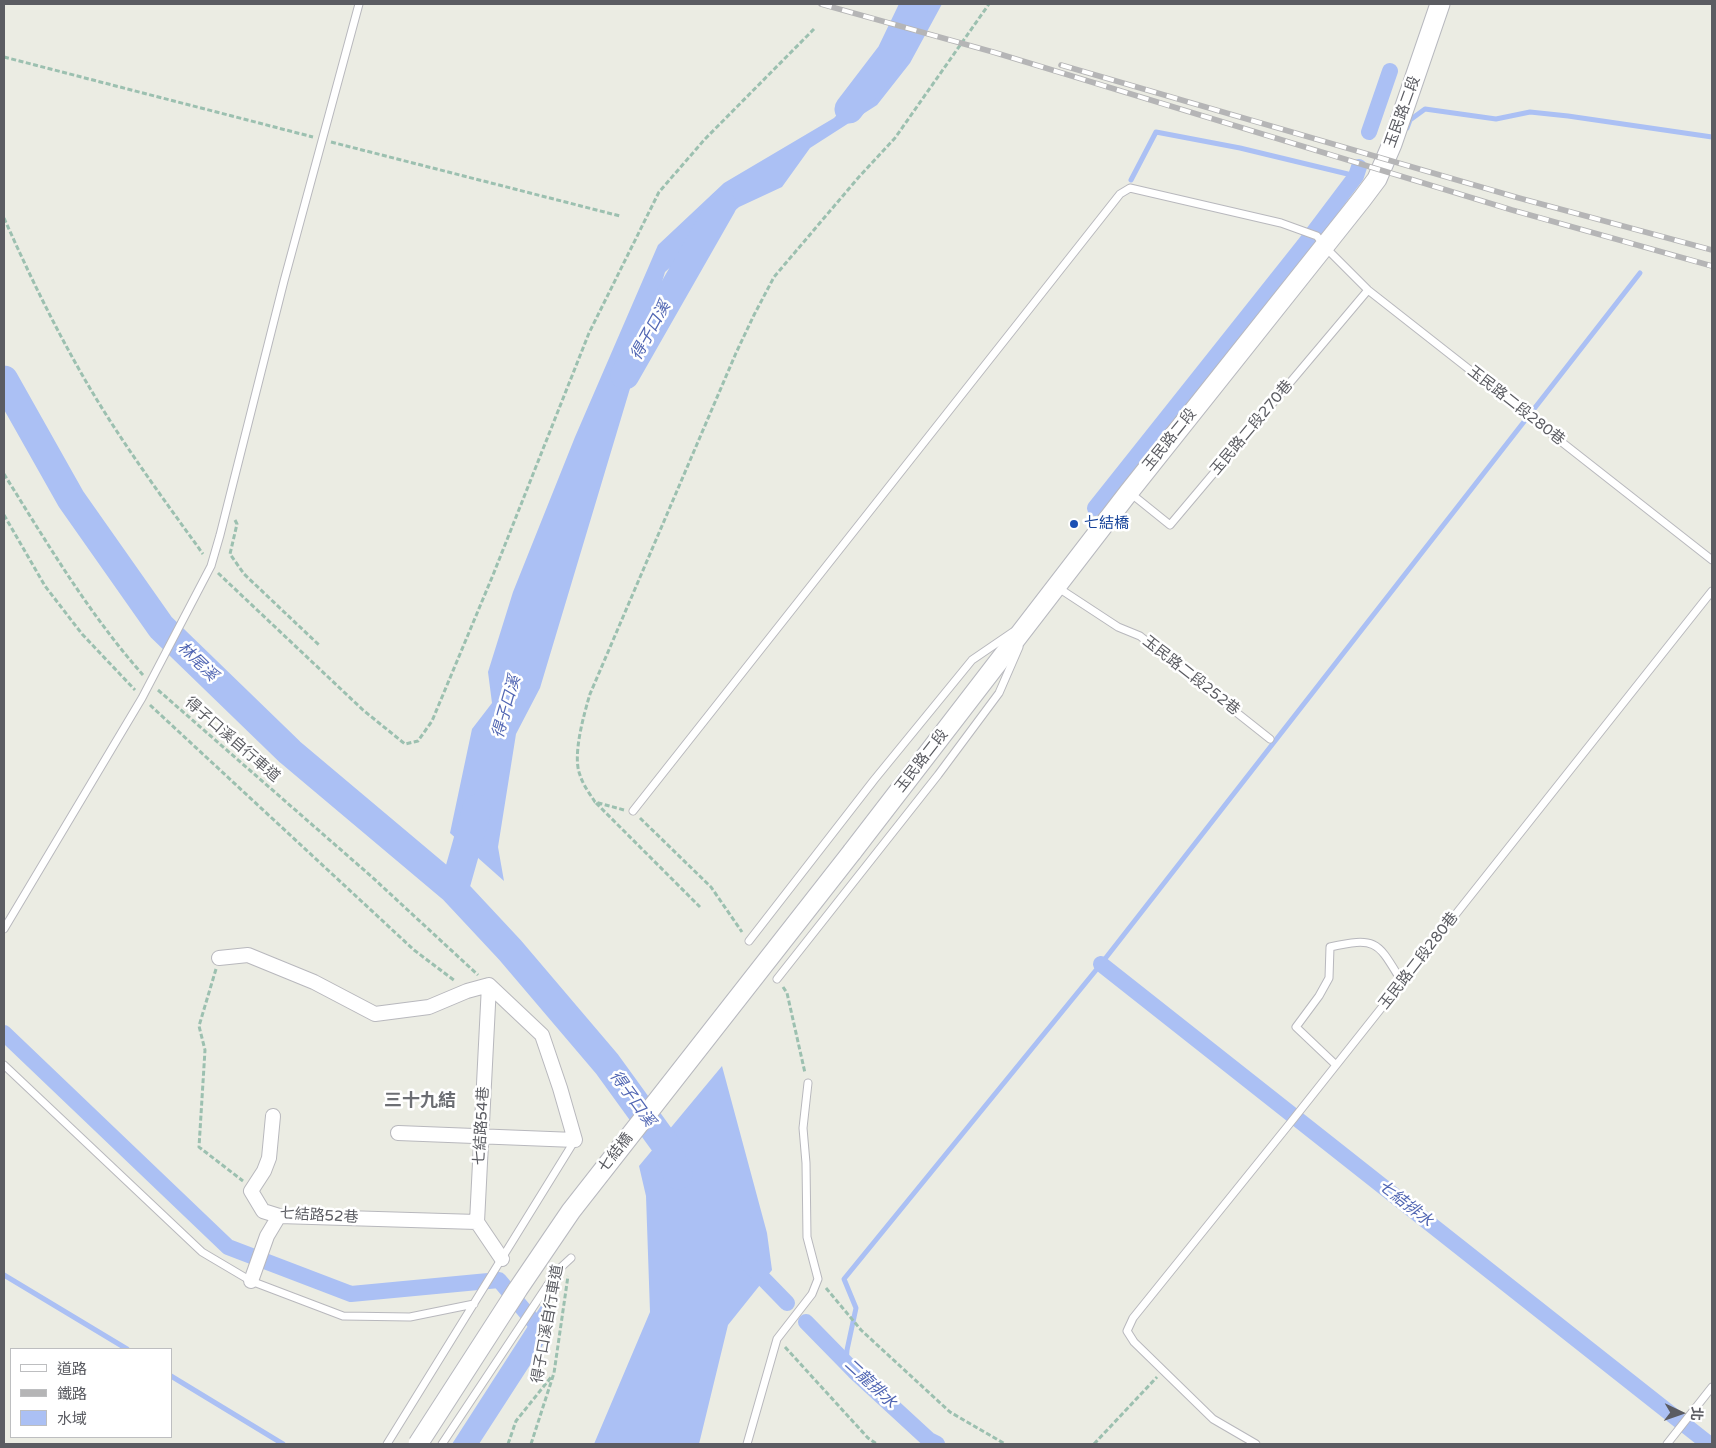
<!DOCTYPE html>
<html>
<head>
<meta charset="utf-8">
<style>
	body { margin:0 }
	#map { position:relative; width:1716px; height:1448px; overflow:hidden; background:#ebece3; font-family:"Varela Round","Noto Sans TC",sans-serif }
	canvas { display:block }
	.frame { position:absolute; inset:0; border:5px solid #5b5c62; pointer-events:none }
	.legend { position:absolute; left:10px; top:1348px; width:162px; height:90px; box-sizing:border-box; background:#fff; border:1px solid #bdbec0; margin:0; padding:6px 9px; list-style:none; font-size:15px; color:#5b5c62 }
	.legend li { display:flex; align-items:center; gap:10px; height:25px }
	.legend b { width:25px; border:1px solid #bdbec0 }
	.north { position:absolute; left:1656px; top:1388px; width:50px; height:50px; -webkit-text-stroke:4px #fff; paint-order:stroke; rotate:93deg; font-size:14px; font-weight:700; line-height:20px; text-align:center; color:#5b5c62 }
	.north::after { content:''; display:block; margin:auto; width:18px; height:22px; background:#5b5c62; clip-path:polygon(50% 0,100% 100%,50% 72%,0 100%) }
</style>
</head>
<body>
<div id="map">
<canvas width="1716" height="1448"></canvas>
<div class="frame"></div>
<ul class="legend">
<li><b style="height:6px;background:#fff"></b>道路</li>
<li><b style="height:6px;background:#b5b5b6"></b>鐵路</li>
<li><b style="height:14px;background:#abc0f4"></b>水域</li>
</ul>
<div class="north">北</div>
</div>
<script>
const context = document.querySelector('canvas').getContext('2d');
context.lineJoin = 'round';
function fillPath(path, color) { context.fillStyle = color; context.fill(path, 'evenodd'); }
function trace(path, color, width, dash) { context.strokeStyle = color; context.lineWidth = width; context.lineCap = dash ? 'butt' : 'round'; context.setLineDash(dash || []); context.stroke(path); }
function drawText(font, color, halo, rows, align = 'center') {
  context.font = font + ' "Varela Round","Noto Sans TC",sans-serif'; context.lineWidth = 5; context.setLineDash([]); context.textBaseline = 'middle'; context.strokeStyle = halo; context.fillStyle = color; for (const [text, x, y, turn = 0] of rows) {
    context.save(); context.translate(x, y); context.rotate((+turn || 0) * Math.PI / 180); context.textAlign = isNaN(turn) ? turn : align; if (halo) context.strokeText(text, 0, 0); context.fillText(text, 0, 0); context.restore();
  }
}
const water = new Path2D(`
	M912 4H942L910 63 877 105 810 148 782 187 739 207 665 272 540 688 516 734 498 847 504 881 450 833 472 729 492 703 488 672 513 592 575 437 658 245 724 183 834 118 904 44Z
	M722 1066 767 1233 772 1270 728 1325 699 1444H594L650 1312 646 1196 639 1166Z
	M546 1298C556 1308 548 1334 543 1345L479 1444H452Z`);
const stream = new Path2D(`
	M1407 128 1410 120 1425 109 1496 119 1530 112 1568 116 1712 137
	M1131 180 1156 132 1240 148 1356 176
	M4 1275 127 1349
	M846 1363 847 1350 856 1308 844 1279 1101 964 1640 273
	M171 1376 283 1444`);
const canal = new Path2D(`
	M1369 132 1390 71
	M1095 508 1304 245 1356 176 1359 167
	M1101 964 1709 1444
	M4 1033 228 1247 351 1294 499 1280 539 1328 533 1336
	M749 1264 787 1303
	M806 1322 854 1371 929 1440 937 1444`);
const river = new Path2D(`
	M849 109 891 54 915 4
	M625 375 722 205
	M4 380 71 499 161 627 290 752 454 890 510 950 607 1064 665 1144 678 1175
	M454 890 477 809`);
const path = new Path2D(`
	M4 57 313 137
	M331 142 620 216
	M4 218C28 272 54 326 84 378 119 439 162 497 203 554
	M4 474C47 543 89 614 143 675
	M4 515 45 586 82 634 135 690
	M235 520 237 524 230 554 244 574 319 645
	M218 573 363 710 405 744 418 741 432 721 493 575 589 333 659 192 705 139 814 29
	M158 690 372 877 478 975
	M150 705 414 950 455 981
	M596 803 700 907
	M624 810 595 802C590 794 583 785 580 775 572 756 584 714 590 694L736 353 754 315 774 277 858 178 895 138 989 4
	M640 818 711 887 742 932
	M216 969 199 1026 205 1050 199 1147 243 1181
	M783 987 787 993 805 1073
	M826 1288 861 1330 950 1412 1005 1444
	M785 1347 868 1438 877 1444
	M508 1444 516 1421 552 1376
	M531 1444 554 1373 568 1276
	M1094 1444 1157 1377`);
const lane = new Path2D(`
	M1129 492 1170 525 1368 290
	M1057 587 1118 627 1140 636 1270 739
	M633 811 1120 194 1130 188 1281 223 1317 236 1325 247 1368 290 1712 560
	M4 929 142 698 211 566 220 535 284 281 359 4
	M749 941 874 780 972 660 1013 632
	M777 979 938 775 999 693 1019 647
	M4 1065 202 1252 251 1281 343 1316 410 1317 474 1304
	M1336 1065 1296 1027 1319 996 1329 978 1330 947C1378 936 1378 943 1402 982
	M387 1444 575 1140
	M442 1444 557 1271 571 1258
	M747 1444 777 1339 812 1294 818 1279 807 1237 806 1163 803 1128 808 1083
	M1256 1444 1213 1419 1134 1342 1127 1331 1133 1318 1291 1122 1712 591
	M1667 1444 1712 1387`);
const street = new Path2D(`
	M219 958 248 955 314 982 375 1014 429 1007 467 991 489 985
	M489 985 477 1222 502 1259
	M273 1116 269 1158 264 1171 251 1191 263 1211 279 1216 477 1222
	M398 1133 575 1140 560 1088 542 1035 489 985
	M251 1281 267 1236 279 1216`);
const secondary = new Path2D(`
	M852 852 1129 492 1362 199 1377 179 1392 144 1440 4`);
const rail = new Path2D(`
	M821 4 993 52 1512 210 1712 266
	M1061 65 1519 198 1712 250`);
const secondaryBridge = new Path2D(`
	M418 1444 518 1289 571 1211 852 852`);
const markers = [
	[1074,524,5,"#1a4fb4"]
];
const streetNames = [
	["玉民路二段",1403,112,-70],
	["玉民路二段280巷",1516,406,38],
	["玉民路二段270巷",1252,428,-50],
	["玉民路二段",1170,440,-51],
	["玉民路二段252巷",1191,676,38],
	["得子口溪自行車道",232,740,41],
	["玉民路二段",922,761,-52],
	["玉民路二段280巷",1419,961,-52],
	["七結路54巷",482,1126,-87],
	["七結橋",616,1153,-52],
	["七結路52巷",319,1216,3],
	["得子口溪自行車道",548,1324,-80]
];
const transitNames = [
	["七結橋",1084,524]
];
const waterNames = [
	["得子口溪",651,331,-61],
	["林尾溪",197,662,44],
	["得子口溪",507,707,-74],
	["得子口溪",632,1099,54],
	["七結排水",1405,1204,38],
	["二龍排水",870,1384,43]
];
const quarterNames = [
	["三十九結",420,1101]
];
fillPath(water, '#abc0f4');
trace(stream, '#abc0f4', 5);
trace(canal, '#abc0f4', 16);
trace(river, '#abc0f4', 29);
trace(lane, '#b8b8bd', 9);
trace(street, '#b8b8bd', 16);
trace(secondary, '#b8b9bf', 21);
trace(path, '#9cc0b0', 3, [5, 2.5]);
trace(lane, '#fff', 7);
trace(street, '#fff', 14);
trace(secondary, '#fff', 19);
trace(rail, '#b5b5b6', 5.5);
trace(rail, '#fff', 4, [11]);
trace(secondaryBridge, '#b8b9bf', 21, []);
trace(secondaryBridge, '#fff', 19);
for (const [x, y, r, color] of markers) { const dot = new Path2D(); dot.arc(x, y, r, 0, 2 * Math.PI); context.fillStyle = color; context.fill(dot); trace(dot, '#fff', 2); }
drawText('15px', '#5b5c62', '#fff', streetNames);
drawText('15px', '#164399', '#fff', transitNames, 'left');
drawText('italic 16px', '#5166b3', '#fff', waterNames);
drawText('bold 18px', '#6c6e73', '#fff', quarterNames);
</script>
</body>
</html>
